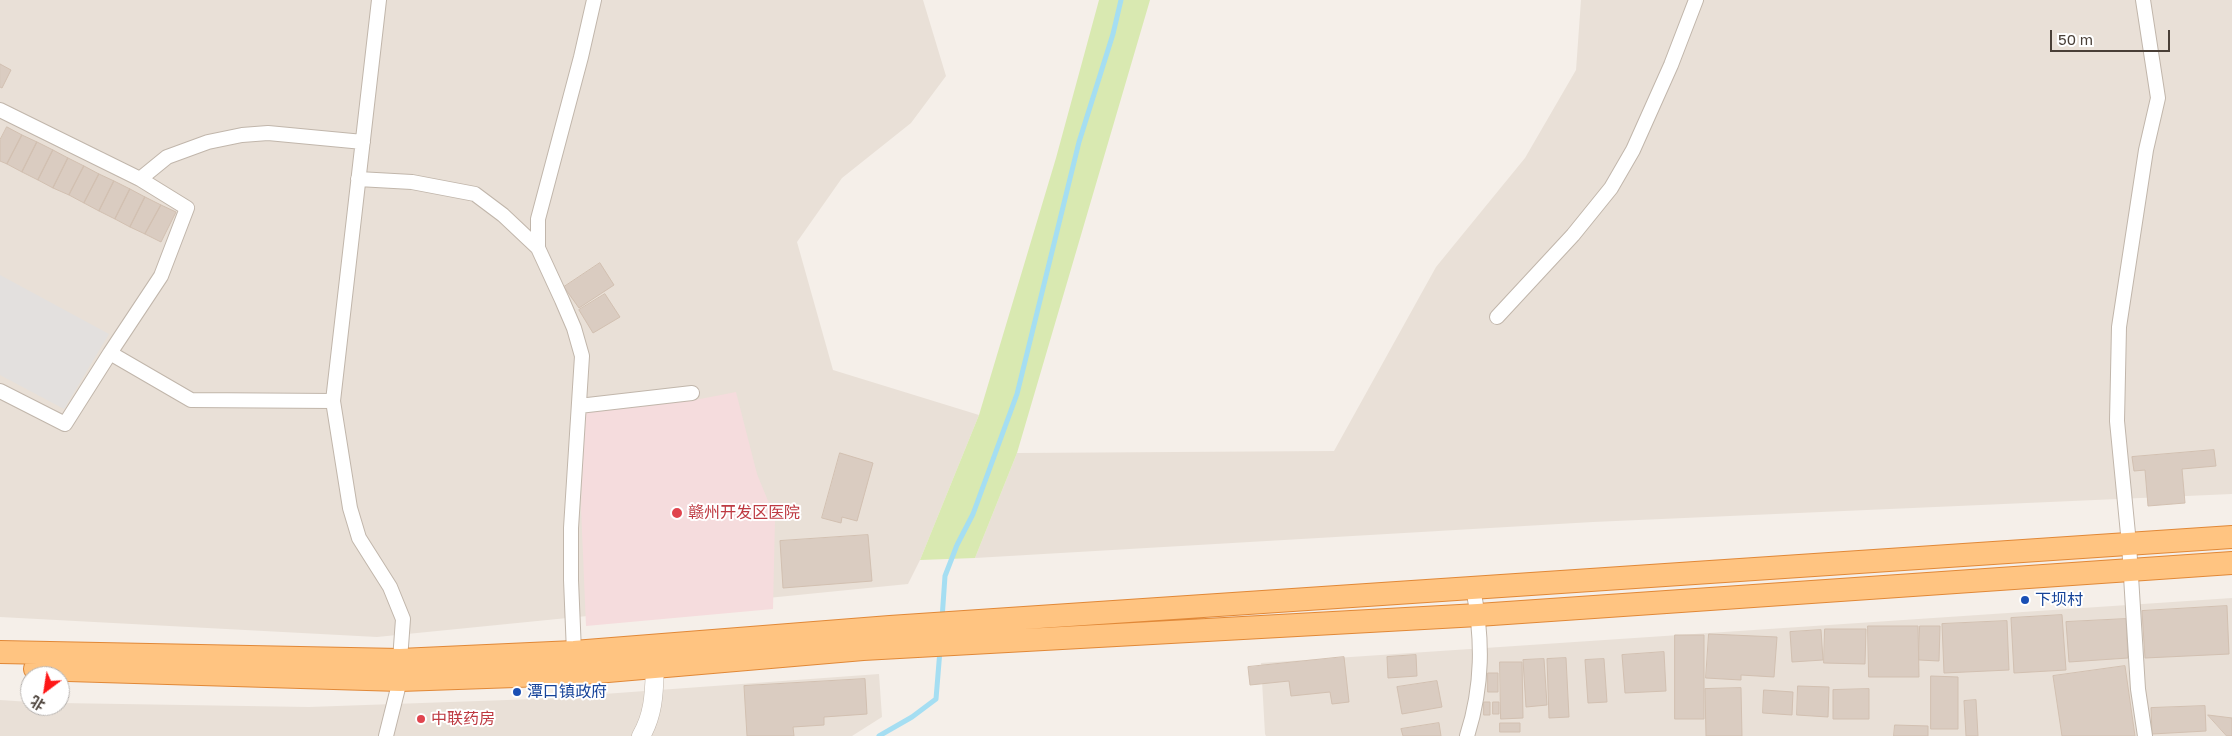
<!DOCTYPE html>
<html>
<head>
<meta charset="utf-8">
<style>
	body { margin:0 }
	#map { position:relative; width:2232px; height:736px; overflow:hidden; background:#f5efe9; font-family:"Golos Text","Noto Sans SC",sans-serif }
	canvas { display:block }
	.north { position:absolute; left:20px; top:666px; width:50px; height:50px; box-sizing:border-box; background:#fff; border:1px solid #b6b2af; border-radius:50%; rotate:211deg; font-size:14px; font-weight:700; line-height:20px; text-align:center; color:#493f37 }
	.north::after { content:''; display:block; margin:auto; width:18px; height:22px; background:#fe1717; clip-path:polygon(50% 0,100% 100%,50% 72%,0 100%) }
	.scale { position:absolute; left:2050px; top:30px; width:120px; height:22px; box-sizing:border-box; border:2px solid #493f37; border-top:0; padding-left:6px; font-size:15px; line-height:18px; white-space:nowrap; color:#493f37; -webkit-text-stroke:4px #fff; paint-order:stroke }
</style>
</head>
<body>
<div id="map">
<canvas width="2232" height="736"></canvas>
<div class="north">北</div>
<div class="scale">50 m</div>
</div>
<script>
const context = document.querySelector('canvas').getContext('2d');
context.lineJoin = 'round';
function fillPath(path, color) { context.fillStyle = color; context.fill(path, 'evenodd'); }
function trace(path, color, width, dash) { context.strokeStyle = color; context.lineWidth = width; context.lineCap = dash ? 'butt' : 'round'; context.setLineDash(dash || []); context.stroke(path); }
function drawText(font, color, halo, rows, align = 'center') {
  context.font = font + ' "Golos Text","Noto Sans SC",sans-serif'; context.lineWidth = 4; context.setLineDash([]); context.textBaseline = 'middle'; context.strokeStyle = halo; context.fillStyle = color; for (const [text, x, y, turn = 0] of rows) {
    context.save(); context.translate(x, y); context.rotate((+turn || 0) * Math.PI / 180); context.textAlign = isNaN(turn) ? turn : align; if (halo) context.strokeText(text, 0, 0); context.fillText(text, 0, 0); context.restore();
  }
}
const residential = new Path2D(`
	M0 0H923L946 76 911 123 842 178 797 242 833 370 979 415 920 560 908 584 377 637 0 617Z
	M1581 0H2232V494L1593 522 975 558 1017 453 1334 451 1436 267 1525 158 1576 70Z
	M2232 598V736H1266L1265 734 1261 663Z
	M879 674 882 717 852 736H0V700L30 702V706H60V703L309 707 535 699Z`);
const medical = new Path2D(`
	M736 392 757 474 775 518 773 609 586 626 581 508 585 416 589 409 695 400Z`);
const green = new Path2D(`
	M1099 0H1150L1017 453 975 558 920 560 979 415 1056 158Z`);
const parking = new Path2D(`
	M0 275 109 334 64 409 0 375Z`);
const stream = new Path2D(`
	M942 619 945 576 957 545 973 514 1017 394 1079 142 1113 34 1121 0
	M879 736 912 717 936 699 940 650`);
const building = new Path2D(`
	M0 64 11 70 2 88 0 87Z
	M7 127 22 135 7 164 0 161V140Z
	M22 135 37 142 22 172 7 164Z
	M37 142 53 150 38 180 22 172Z
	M53 150 68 158 53 188 38 180Z
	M68 158 84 166 69 195 53 188Z
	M84 166 99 174 84 203 69 195Z
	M99 174 114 181 99 211 84 203Z
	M114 181 130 189 115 219 99 211Z
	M130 189 145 197 130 227 115 219Z
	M145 197 161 205 145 234 130 227Z
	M161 205 176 212 161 242 145 234Z
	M600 263 614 285 579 308 564 287Z
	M605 294 620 317 593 333 579 310Z
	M2214 450 2216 466 2182 469 2185 503 2148 506 2145 470 2134 471 2132 457Z
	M840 453 873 463 857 521 842 517 841 523 822 518Z
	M868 535 872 581 783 588 780 541Z
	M2227 606 2229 654 2145 658 2142 611Z
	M2062 615 2066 670 2014 673 2011 618Z
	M2126 619 2128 658 2069 662 2066 622Z
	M2007 621 2009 670 1944 673 1942 624Z
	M1868 626H1918L1919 677H1869Z
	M1920 626H1940L1939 661 1919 660Z
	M1825 629H1866L1865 664 1824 663Z
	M1821 630 1823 660 1792 662 1790 632Z
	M1709 634 1777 637 1774 677 1741 675V680L1706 678Z
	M1675 635H1704V719H1675Z
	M1664 652 1666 691 1625 693 1622 655Z
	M1416 655 1417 676 1388 678 1387 657Z
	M1344 657 1349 702 1332 704 1330 692 1291 696 1289 681 1250 685 1248 667Z
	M1566 658 1569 717 1549 718 1547 659Z
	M1544 659 1547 705 1526 707 1523 660Z
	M1604 659 1607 702 1588 703 1585 660Z
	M1500 662H1522L1523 718 1501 719Z
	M2125 666 2135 736H2062L2053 676Z
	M1488 673H1498V692H1488Z
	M1931 676 1958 677V729H1931Z
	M865 679 867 714 824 717V725L793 727 794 736H747L744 686Z
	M1437 681 1442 707 1402 714 1397 687Z
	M1798 686 1829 687 1828 717 1797 715Z
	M1741 688 1742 736H1706L1705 689Z
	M1869 689V719H1833V690Z
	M1764 690 1793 692 1792 715 1763 713Z
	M1976 700 1978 736H1966L1964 701Z
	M1484 702H1490V715H1484Z
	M1493 702H1499V714H1493Z
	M2205 706 2206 731 2152 734 2151 708Z
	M2208 715 2232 718V736H2227Z
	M1439 723 1441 736H1403L1401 729Z
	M1500 723H1520V732H1500Z
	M1895 725 1928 726V736H1894Z`);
const minor = new Path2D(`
	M379 0 333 401 350 508 359 538 390 587 403 619 400 660
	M2143 0 2158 98 2146 150 2119 327 2117 421 2129 544 2138 689 2145 736
	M0 110 140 179 187 208 161 276 110 353 191 400 333 401
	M140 179 167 157 208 142 242 135 268 133 363 142
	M358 179 412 182 475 194 503 215 538 248 562 300 574 328 582 356 571 528V580L574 652
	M538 248V219L581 57 594 0
	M1497 317 1573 235 1611 188 1633 150 1671 65 1696 0
	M0 391 65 424 110 353
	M579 406 692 393
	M386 736 400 680
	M1467 736C1483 686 1483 639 1473 588`);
const tertiary = new Path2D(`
	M641 736C654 714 654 692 655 667`);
const trunk = new Path2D(`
	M0 652 400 660 574 652 890 627 2232 537
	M35 669 400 680 573 674 863 649 1478 615 2232 563`);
const markers = [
	[677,513,6,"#e0444e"],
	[2025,600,5,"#1a4fb4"],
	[517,692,5,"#1a4fb4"],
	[421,719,5,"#e0444e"]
];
const healthNames = [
	["赣州开发区医院",688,513],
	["中联药房",431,719]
];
const transitNames = [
	["下坝村",2035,600],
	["潭口镇政府",527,692]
];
fillPath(residential, '#e9e0d7');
fillPath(medical, '#f5dcdd');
fillPath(green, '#d9e9b1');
fillPath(parking, '#e3e0de');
trace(stream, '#a5def2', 5);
fillPath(building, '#daccc1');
trace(building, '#d2c0b1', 1);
trace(minor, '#c1b6ab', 16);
trace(tertiary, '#c1b6ab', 19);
trace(trunk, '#e18837', 24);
trace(minor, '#fff', 14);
trace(tertiary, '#fff', 18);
trace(trunk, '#ffc481', 22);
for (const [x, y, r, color] of markers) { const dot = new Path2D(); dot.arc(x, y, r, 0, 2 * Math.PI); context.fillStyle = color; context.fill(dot); trace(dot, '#fff', 2); }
drawText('16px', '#be3a42', '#fff', healthNames, 'left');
drawText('16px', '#164399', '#fff', transitNames, 'left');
</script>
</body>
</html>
